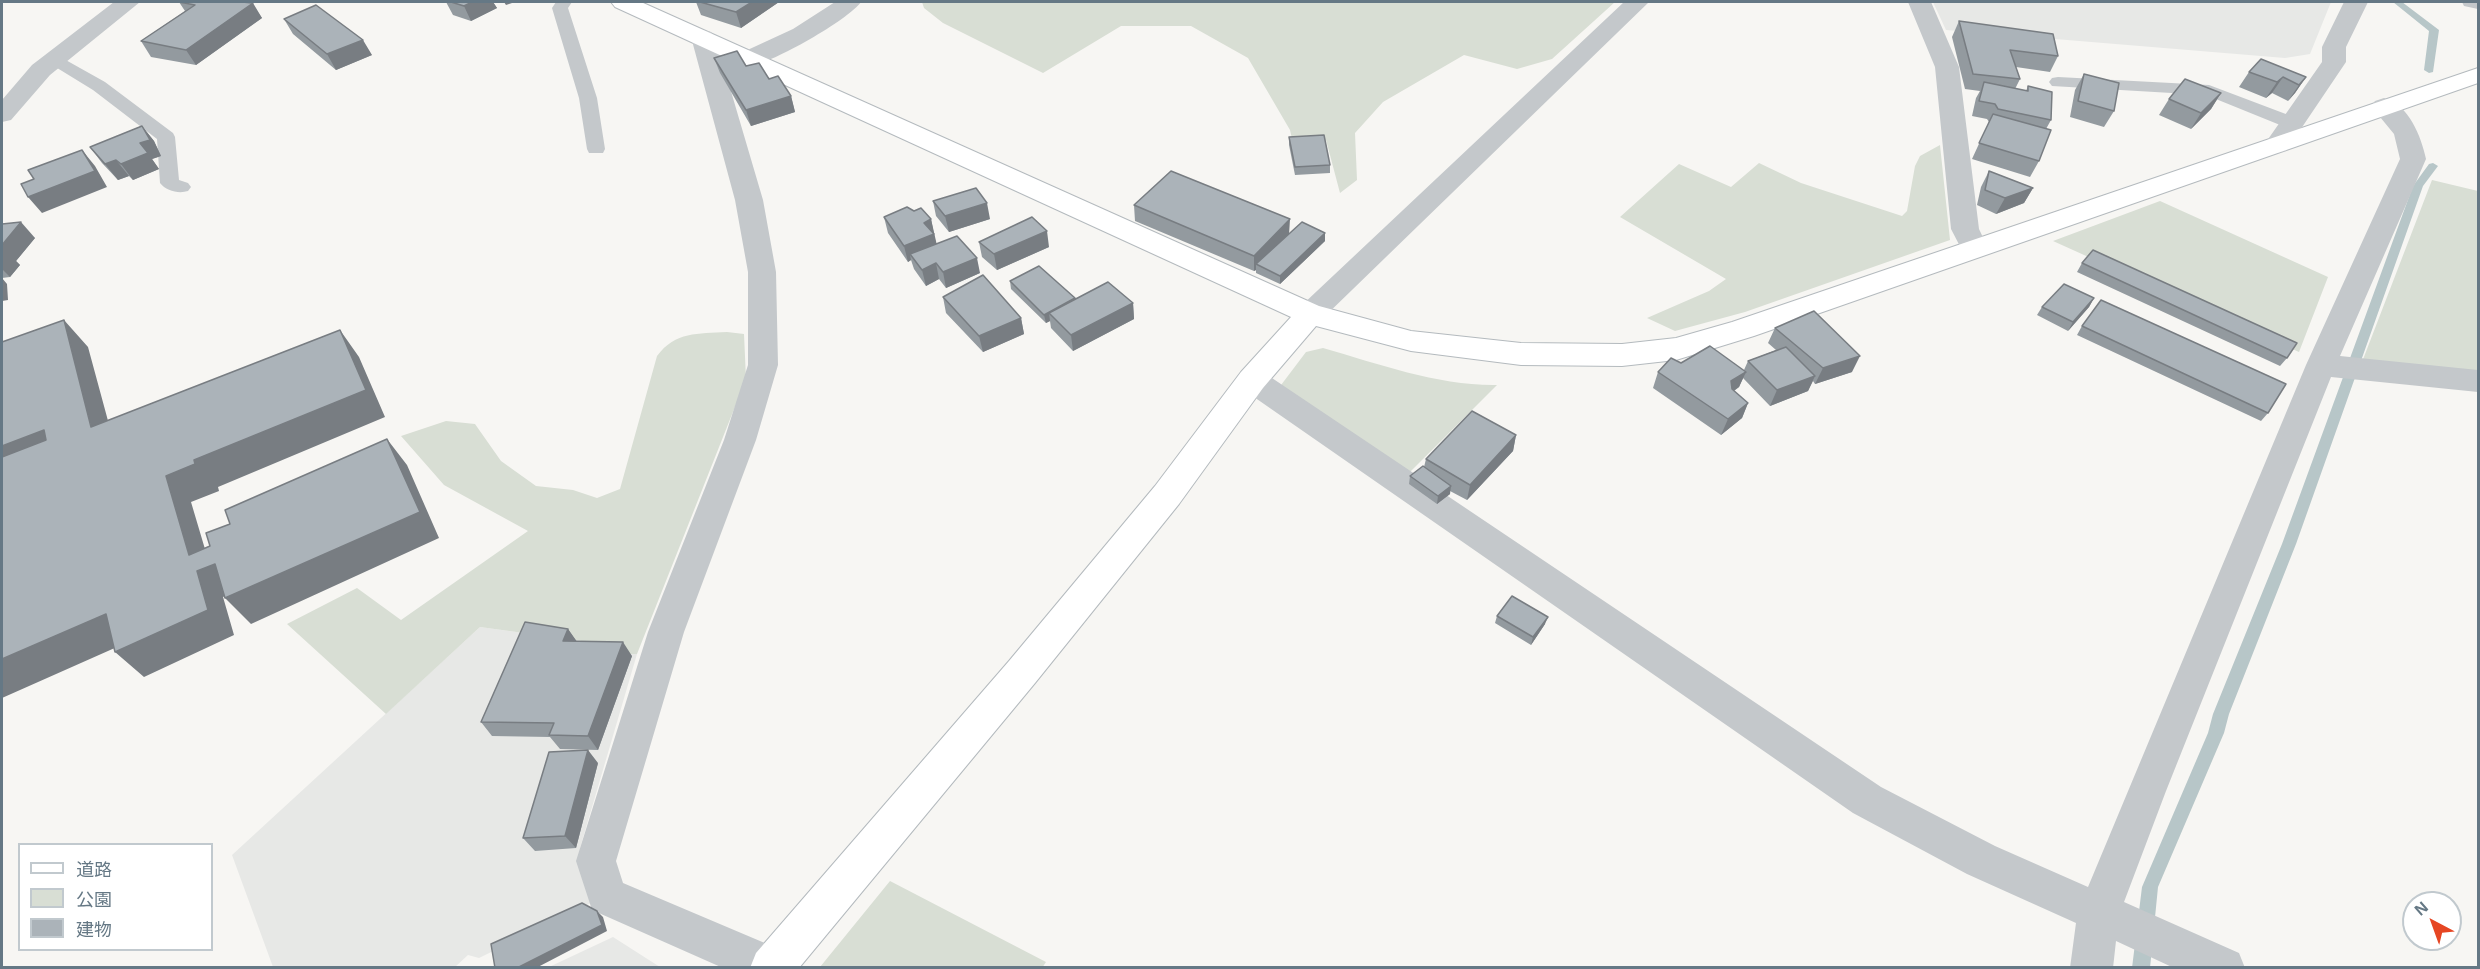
<!DOCTYPE html>
<html>
<head>
<meta charset="utf-8">
<style>
	body { margin:0 }
	#map { position:relative; width:2480px; height:969px; overflow:hidden; background:#f7f6f3; font-family:Helvetica,"Noto Sans JP",sans-serif }
	canvas { display:block }
	.frame { position:absolute; inset:0; border:3px solid #657885; pointer-events:none }
	.legend { position:absolute; left:18px; top:843px; width:195px; height:108px; box-sizing:border-box; background:#fff; border:2px solid #c1c9ce; margin:0; padding:8px 10px; list-style:none; font-size:18px; color:#657885 }
	.legend li { display:flex; align-items:center; gap:12px; height:30px }
	.legend b { width:30px; border:2px solid #c1c9ce }
	.north { position:absolute; left:2402px; top:891px; width:60px; height:60px; box-sizing:border-box; background:#fff; border:2px solid #c1c9ce; border-radius:50%; rotate:319deg; font-size:16px; font-weight:700; line-height:24px; text-align:center; color:#657885 }
	.north::after { content:''; display:block; margin:auto; width:21px; height:27px; background:#e64623; clip-path:polygon(50% 0,100% 100%,50% 72%,0 100%) }
</style>
</head>
<body>
<div id="map">
<canvas width="2480" height="969"></canvas>
<div class="frame"></div>
<ul class="legend">
<li><b style="height:8px;background:#fff"></b>道路</li>
<li><b style="height:16px;background:#d8ded4"></b>公園</li>
<li><b style="height:16px;background:#abb3b9"></b>建物</li>
</ul>
<div class="north">N</div>
</div>
<script>
const context = document.querySelector('canvas').getContext('2d');
context.lineJoin = 'round';
function fillPath(path, color) { context.fillStyle = color; context.fill(path, 'evenodd'); }
function trace(path, color, width, dash) { context.strokeStyle = color; context.lineWidth = width; context.lineCap = dash ? 'butt' : 'round'; context.setLineDash(dash || []); context.stroke(path); }
const built = new Path2D(`
	M1933 2H2331L2310 54 2285 58 1946 30Z
	M480 627 582 641 578 654H637L580 848 591 903 479 958 468 955 455 967H273L232 855Z
	M613 937 660 967H549Z`);
const green = new Path2D(`
	M922 2H1615L1552 59 1517 69 1464 55 1383 102 1355 133 1357 180 1340 193 1326 140 1293 143 1290 130 1248 58 1191 26H1121L1043 73 943 23 924 8Z
	M1940 145 1950 240 1745 312 1675 331 1647 318 1709 291 1726 279 1620 217 1679 164 1731 187 1759 163 1801 183 1902 216 1907 211 1915 166 1920 156Z
	M2432 180 2478 191V375L2362 362Z
	M2160 201 2328 277 2299 352 2053 241Z
	M727 332 744 334 746 379 637 654H577L582 641 480 627 386 714 287 624 357 588 401 620 528 531 444 485 401 436 446 421 475 424 501 461 536 486 573 490 597 498 620 489 657 356C676 331 697 334 727 332Z
	M1323 348C1379 364 1439 386 1497 385L1400 482 1275 393 1306 352Z
	M890 881 1046 962 1042 968 820 967Z`);
const stream = new Path2D(`
	M2393 2H2402L2439 30 2433 72 2429 73 2424 70 2429 31Z
	M2433 163 2438 166 2423 186 2296 544 2229 714 2224 733 2158 887 2150 968H2132L2142 887 2208 733 2213 714 2282 544 2413 186 2429 164Z`);
const lane = new Path2D(`
	M556 2H572L568 8 597 98 605 149 603 153H589L587 149 579 98 552 8Z
	M2462 2H2478V9L2464 6Z
	M55 54 105 82 173 133 175 137 179 180 188 183 191 187 188 191C179 194 166 191 160 183L157 139 93 90 49 63 46 59 49 55Z
	M2058 77 2209 85 2299 119 2301 123 2299 127H2285L2206 95 2052 86 2049 82 2052 78Z`);
const street = new Path2D(`
	M114 2H140L50 75 11 120 2 122V100L32 65Z
	M835 2H861C849 19 772 64 751 65 749 65 743 64 741 63L738 58 741 53 793 29Z
	M1624 2H1649L1320 321 1310 324 1300 321 1295 314 1300 307Z
	M1908 2H1931L1959 67 1979 229 1988 248 1984 254 1974 257 1964 254 1951 229 1935 67Z
	M2344 2H2368L2346 47V62L2286 151 2277 153 2268 151 2264 145 2322 62V47Z
	M703 30 711 32 715 37 763 200 776 272 778 365 756 440 684 632 616 861 623 883 786 952 792 968H723L592 910 576 861 648 632 724 440 748 365V272L735 200 691 37 695 32Z
	M2384 98C2409 105 2421 136 2426 159L2340 356 2478 370V392L2331 377 2166 791 2124 902 2239 953 2245 968H2174L2116 941 2113 968H2070L2076 923 1967 874 1853 813 1241 388 1237 380 1241 372 1252 369 1263 372 1881 787 1995 846 2088 887 2306 365 2400 159 2394 134 2371 106 2375 101Z`);
const secondary = new Path2D(`
	M611 2H641L1319 306 1411 331 1521 343 1622 344 1676 338 1732 322 2478 68V83L1754 336 1676 360 1622 366 1521 365 1411 351 1316 326 1263 388 1179 504 1035 683 799 968H750L756 953 1009 661 1155 486 1241 372 1291 317 615 7Z`);
const wall = new Path2D(`
	M179 2 251 3 262 18 196 65 151 57 141 41 185 11Z
	M446 2H493L497 8 471 21 453 15Z
	M696 2H779L741 28 701 15Z
	M284 19 372 55 336 70 293 34Z
	M1959 21 2058 56 2050 72 2016 67 2020 79 2015 89 2026 91 2028 86 2051 120 2046 129 2039 161 2030 177 1972 159 1989 122 1987 119 1972 116 1976 98 1980 91 1965 89 1952 37Z
	M714 58 746 66 769 79 791 96 795 112 751 126 720 73Z
	M2249 72 2306 77 2295 93 2288 101 2272 93 2266 98 2239 87Z
	M2084 74 2114 111 2104 127 2070 117 2075 90Z
	M2221 93 2211 109 2191 129 2159 115 2169 99Z
	M142 126 154 141 161 156 152 159 159 169 133 180 129 176 118 180 102 163 90 147Z
	M1289 137 1330 165V173L1295 175 1289 145Z
	M1989 171 2033 188 2024 203 1996 214 1977 205 1981 187Z
	M933 201 990 219 949 232 936 216Z
	M1134 205 1289 234 1325 233V241L1280 284 1256 273V270L1254 271 1135 221Z
	M884 217 931 219 936 244 980 273 946 288 939 279 926 286 914 269 911 260 908 262 888 233Z
	M2 224 35 238 16 261 20 265 10 277 2 278Z
	M979 242 1049 247 997 270 982 257Z
	M2082 263 2287 358 2280 366 2077 272Z
	M1010 281 1075 299 1133 303 1134 319 1073 351 1051 328 1050 321 1046 323 1011 289Z
	M943 297 1021 318 1024 334 983 352 946 313Z
	M2094 298 2089 307 2068 331 2037 315 2042 307Z
	M2082 326 2268 413 2261 421 2077 335Z
	M1775 328 1852 372 1815 384 1813 381 1808 391 1770 406 1743 378 1739 387 1734 391 1748 403 1742 418 1721 435 1653 388 1658 372 1681 363 1744 370 1748 361 1776 350 1768 343Z
	M1516 435 1513 451 1467 500 1450 491V494L1437 504 1409 484 1410 476 1424 467 1426 459Z
	M1497 616 1545 624 1531 645 1495 623Z
	M568 629 576 641 632 656 598 750 560 749 550 737 492 736 481 722Z
	M598 763 576 848 535 851 523 838Z`);
const shadedWall = new Path2D(`
	M235 2H251L252 4 253 3 262 18 196 65 186 50Z
	M472 2H493L497 8 471 21 464 6Z
	M504 2H515L506 5Z
	M752 2H779L741 28 736 12Z
	M363 40 372 55 336 70 327 54Z
	M2283 77 2272 93 2266 98 2277 82Z
	M2306 77 2295 93 2288 101 2299 85Z
	M2221 93 2211 109 2191 129 2201 113Z
	M791 96 795 112 751 126 746 110Z
	M142 126 154 141 161 156 152 159 159 169 133 180 121 164 140 143Z
	M82 150 95 166 107 187 42 213 28 197Z
	M116 160 129 176 118 180 105 164Z
	M2033 188 2024 203 1996 214 2005 198Z
	M987 203 990 219 949 232 945 216Z
	M931 219 938 250 910 254 911 260 908 262 904 246 924 223Z
	M1290 219 1289 235 1256 264V270L1254 271V256Z
	M21 222 35 238 16 261 20 265 10 277 2 269V245Z
	M1047 231 1049 247 997 270 994 254Z
	M1325 233V241L1280 284V276Z
	M977 258 980 273 946 288 943 272Z
	M936 263 939 279 926 286 922 270Z
	M2 278 7 284 8 300 2 301Z
	M1075 298 1049 313 1050 321 1046 323 1044 315Z
	M2094 298 2089 307 2068 331 2073 322Z
	M1133 303 1134 319 1073 351 1071 335Z
	M1021 318 1024 334 983 352 979 336Z
	M64 320 88 347 117 454 91 427Z
	M340 330 359 357 385 417 218 487 219 491 191 502 210 566 215 564 240 589 223 597 234 635 144 677 115 652 189 555 166 476 194 460Z
	M1860 356 1852 372 1815 384 1823 368Z
	M1746 372 1739 387 1725 397 1731 381Z
	M1815 376 1808 391 1770 406 1777 390Z
	M1748 403 1742 418 1721 435 1728 419Z
	M44 430 71 457 2 484V446Z
	M1516 435 1513 451 1467 500 1470 485Z
	M387 439 407 465 439 538 251 624 225 598Z
	M1451 486 1450 494 1437 504 1438 496Z
	M106 614 135 639 2 698V659Z
	M1548 617 1545 624 1531 645 1533 637Z
	M568 629 578 643 563 641Z
	M623 642 632 656 598 750 588 736Z
	M588 750 598 763 576 848 565 836Z
	M597 911 603 917 607 931 536 968H517Z`);
const building = new Path2D(`
	M179 2H242L253 3 186 50 141 41 195 5Z
	M451 2H472L464 6Z
	M700 2H752L736 12Z
	M316 5 363 40 327 54 284 19Z
	M1959 21 2053 34 2058 56 2010 50 2020 79 1973 74Z
	M737 51 746 66 759 63 769 79 778 76 791 96 746 110 714 58Z
	M2261 59 2306 77 2299 85 2283 77 2277 82 2249 72Z
	M2084 74 2119 83 2114 111 2078 101Z
	M2185 79 2221 93 2201 113 2169 99Z
	M1984 82 2028 91V86L2052 92 2051 120 1998 109 1995 104 1979 101Z
	M1993 114 2051 130 2039 161 1979 143Z
	M142 126 150 140 140 143 148 153 121 164 116 160 105 164 90 147Z
	M1324 135 1330 165 1295 167 1289 137Z
	M82 150 95 171 28 197 21 184 34 179 28 170Z
	M1171 171 1290 219 1254 256 1134 205Z
	M1989 171 2033 188 2005 198 1985 190Z
	M976 188 987 203 945 216 933 201Z
	M907 207 914 211 921 208 931 219 924 223 934 234 904 246 884 217Z
	M1032 217 1047 231 994 254 979 242Z
	M21 222 2 245V224Z
	M1302 222 1325 233 1280 276 1256 264Z
	M957 236 977 258 943 272 936 263 922 270 910 254Z
	M2093 250 2297 343 2287 358 2082 263Z
	M1039 266 1075 298 1044 315 1010 281Z
	M983 275 1021 318 979 336 943 297Z
	M1108 282 1133 303 1071 335 1049 313Z
	M2064 284 2094 298 2073 322 2042 307Z
	M2101 300 2286 384 2268 413 2082 326Z
	M1814 311 1860 356 1823 368 1775 328Z
	M64 320 91 427 340 330 366 390 194 460 195 464 166 476 189 555 210 546 206 533 230 524 225 510 387 439 420 512 225 598 215 564 197 571 208 610 115 652 106 614 2 659V457L46 440 44 430 2 446V342Z
	M1710 346 1746 372 1731 381 1732 389 1748 403 1728 419 1658 372 1671 358 1681 363Z
	M1786 347 1815 376 1777 390 1748 361Z
	M1472 411 1516 435 1470 485 1426 459Z
	M1423 466 1451 486 1438 496 1410 476Z
	M1512 596 1548 617 1533 637 1497 616Z
	M525 622 568 629 563 641 623 642 588 736 549 735 554 723 481 722Z
	M588 750 565 836 523 838 549 752Z
	M582 903 597 911 602 925 517 968H495L491 944Z`);
fillPath(built, '#e7e8e6');
fillPath(green, '#d8ded4');
fillPath(stream, '#b7c6c8');
trace(secondary, '#b4babe', 2);
fillPath(lane, '#c4c8cb');
fillPath(street, '#c4c8cb');
fillPath(secondary, '#fff');
fillPath(wall, '#939a9f');
fillPath(shadedWall, '#787d82');
fillPath(building, '#abb3b9');
trace(building, '#787d82', 1.5);
</script>
</body>
</html>
